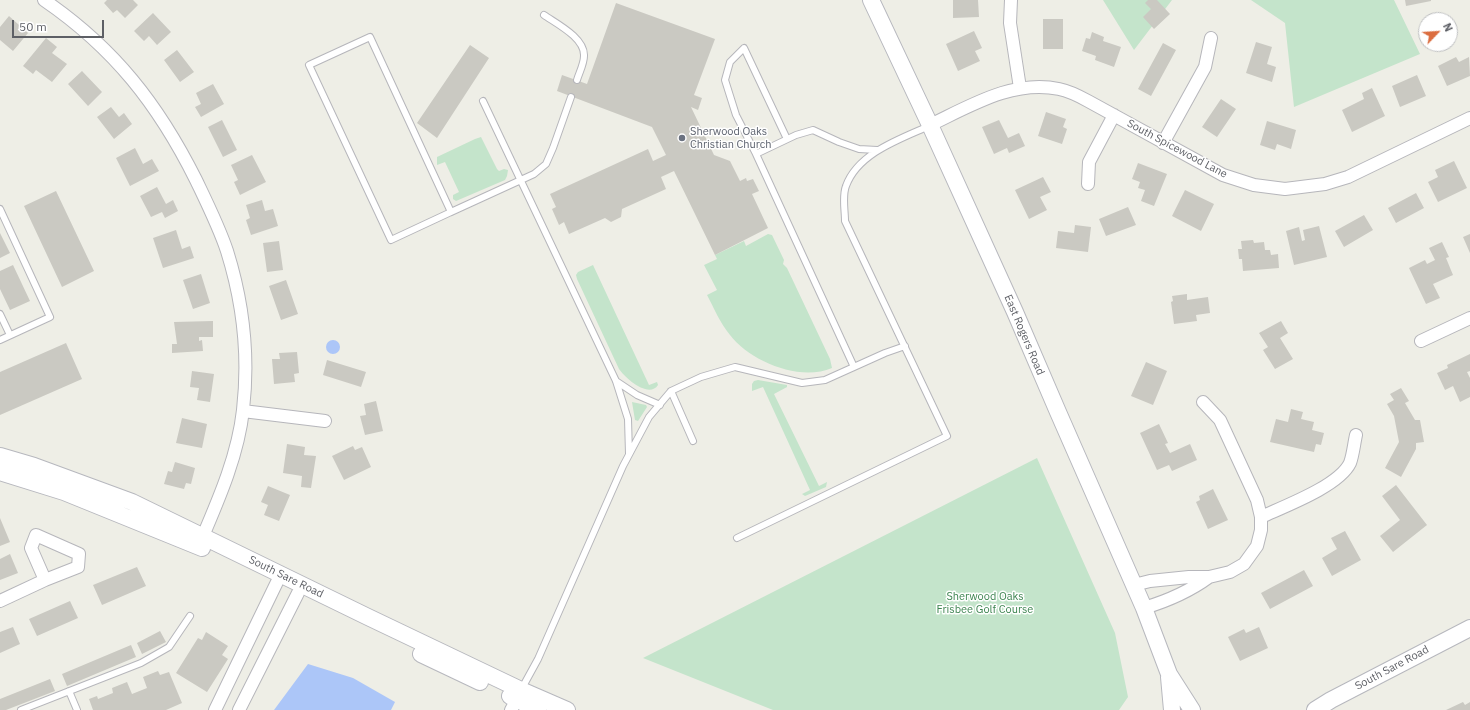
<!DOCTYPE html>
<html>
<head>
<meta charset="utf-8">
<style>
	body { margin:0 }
	#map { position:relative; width:1470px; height:710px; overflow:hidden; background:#eeeee6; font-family:"IBM Plex Sans",sans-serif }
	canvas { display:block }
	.north { position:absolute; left:1418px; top:12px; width:40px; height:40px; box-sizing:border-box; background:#fff; border:1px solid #bebfc1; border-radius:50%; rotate:65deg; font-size:11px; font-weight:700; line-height:16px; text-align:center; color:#5d5f65 }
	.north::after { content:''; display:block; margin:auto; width:14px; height:18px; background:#db6d3f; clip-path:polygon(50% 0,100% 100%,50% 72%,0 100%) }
	.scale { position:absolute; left:12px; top:20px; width:92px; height:18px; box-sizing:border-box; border:2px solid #5d5f65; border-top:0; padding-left:5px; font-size:12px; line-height:14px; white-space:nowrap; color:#5d5f65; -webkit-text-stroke:3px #fff; paint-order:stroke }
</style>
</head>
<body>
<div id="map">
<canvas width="1470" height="710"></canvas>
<div class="north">N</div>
<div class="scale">50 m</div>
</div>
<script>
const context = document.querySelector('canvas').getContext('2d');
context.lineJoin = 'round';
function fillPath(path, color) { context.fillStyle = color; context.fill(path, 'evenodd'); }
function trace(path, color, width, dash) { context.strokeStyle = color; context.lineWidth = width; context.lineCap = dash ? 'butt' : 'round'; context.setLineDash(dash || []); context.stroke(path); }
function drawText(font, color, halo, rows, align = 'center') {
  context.font = font + ' "IBM Plex Sans",sans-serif'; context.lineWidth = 3; context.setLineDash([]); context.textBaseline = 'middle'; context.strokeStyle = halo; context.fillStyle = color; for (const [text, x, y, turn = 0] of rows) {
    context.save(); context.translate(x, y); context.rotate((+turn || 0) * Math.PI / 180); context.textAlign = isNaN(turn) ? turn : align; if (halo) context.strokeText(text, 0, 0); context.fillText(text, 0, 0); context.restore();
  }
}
const green = new Path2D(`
	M1103 0H1172L1134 50Z
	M1251 0H1394L1420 54 1294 107 1285 23Z
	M481 137 497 169 499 171 504 169 508 170 507 176 505 180 456 201 453 199V195L459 192 445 162 437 165V157L475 139Z
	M768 234 772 235 784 260 783 264 787 268 830 359 832 368C799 382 750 361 730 335 720 323 714 308 707 295L717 290 704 265 717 259 715 255 744 241 746 246Z
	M593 265 649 385 657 382 658 385C649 399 625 378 619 369L577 279 576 275 578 272Z
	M758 380 787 385V387L774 394 819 486 827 482 826 487 805 496 802 494 810 490 763 387 752 391V384L754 381Z
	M632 402 646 405 647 407 638 421 635 420Z
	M1037 458 1115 633 1128 697 1119 710H773L643 658Z`);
const water = new Path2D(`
	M326 347a7 7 0 1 1 14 0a7 7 0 1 1-14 0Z
	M308 664 353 678 395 702 391 710H274Z`);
const building = new Path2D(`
	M107 0H133L138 5 125 18 117 10 113 13 104 3Z
	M953 0H978L979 17 953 18Z
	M1148 0H1157L1170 14 1154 29 1143 17 1151 9 1145 3Z
	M1405 0H1431V1L1406 6Z
	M616 3 715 39 694 95 702 98 698 110 691 107 714 155 730 161 740 181 746 178 747 181 753 179 759 191 752 194 768 228 715 255 674 171 661 177 666 189 622 209 621 217 611 222 605 218 569 234 564 222 559 225 552 209 556 207 550 194 648 149 653 161 666 155 652 127 557 91 562 75 587 84Z
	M153 13 171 32 157 45 149 36 144 41 134 31Z
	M9 16 28 33 13 51 0 40V27Z
	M1043 19H1063V49H1043Z
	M974 31 982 48 975 51 980 61 958 71 946 44Z
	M1092 32 1104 37 1103 41 1121 47 1114 67 1095 60 1096 56 1082 51 1086 38 1090 39Z
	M46 38 57 47 52 53 67 64 52 82 36 70 33 74 23 66Z
	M1256 42 1272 47 1267 64 1276 67 1272 82 1246 73Z
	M1163 43 1176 50 1151 96 1138 89Z
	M470 45 489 58 437 138 417 123Z
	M177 50 194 72 180 82 164 60Z
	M1456 57 1459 62 1469 57 1470 76 1447 86 1438 66Z
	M82 71 102 92 88 106 68 84Z
	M1417 75 1426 96 1400 107 1392 86Z
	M213 84 224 104 201 117 195 107 201 104 196 93Z
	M1372 88 1385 116 1352 132 1342 110 1364 99 1362 93Z
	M1221 99 1236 109 1217 137 1202 127Z
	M111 107 119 117 124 113 132 124 114 139 97 117Z
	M1046 112 1066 119 1063 127 1067 129 1062 144 1038 136Z
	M222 120 237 150 223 157 208 127Z
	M999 120 1008 138 1019 133 1025 146 1009 153 1007 148 994 154 982 127Z
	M1267 121 1296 130 1291 149 1277 144 1275 150 1260 145Z
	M135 148 143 164 152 159 159 171 130 186 116 158Z
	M252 155 266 182 240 195 234 182 238 180 231 165Z
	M1454 161 1467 188 1438 202 1428 182 1438 177 1435 170Z
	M1138 163 1167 174 1154 206 1141 201 1145 190 1138 188 1140 182 1132 179Z
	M1043 177 1051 192 1040 197 1047 210 1029 219 1015 190Z
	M157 187 166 204 173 200 178 211 165 218 162 212 151 217 140 196Z
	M1185 190 1214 204 1201 231 1172 216Z
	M56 191 94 271 62 287 24 206Z
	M1416 193 1424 208 1396 223 1388 208Z
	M262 200 265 211 273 209 278 226 251 235 246 220 250 218 246 205Z
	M1128 207 1136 225 1106 236 1099 219Z
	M1364 215 1373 230 1344 247 1335 231Z
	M1075 225 1091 227 1088 252 1056 248 1058 231 1074 233Z
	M1319 226 1327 257 1294 265 1286 231 1299 227 1302 241 1305 240 1303 230Z
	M176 230 182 249 190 246 194 258 163 268 153 238Z
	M0 233 10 253 0 258Z
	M1470 234V253L1463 237Z
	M1253 240 1254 243 1264 242 1265 250H1270L1271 255 1278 254 1279 268 1243 271 1242 259H1239L1238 249H1242L1241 241Z
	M279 241 283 270 267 272 263 243Z
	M1442 242 1449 257 1446 258 1453 275 1433 284 1440 298 1426 304 1409 268 1425 260 1427 264 1435 260 1429 248Z
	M13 265 30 301 10 310 0 289V271Z
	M201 274 210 303 193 309 183 280Z
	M286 280 298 314 281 320 269 286Z
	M1187 294V300L1208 297 1210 313 1196 315 1197 321 1174 324 1171 302 1173 301 1172 296Z
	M213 321V337H199V341L202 340 203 351 172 353V344H177L174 322Z
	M1281 321 1288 333 1280 338 1293 359 1275 369 1263 350 1268 347 1259 333Z
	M66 343 82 379 0 415V372Z
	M297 352 299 373 294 374 295 382 274 384 272 359H280L279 353Z
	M1470 354V371L1467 372 1470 378V397L1460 402 1453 386 1445 390 1437 373 1448 368 1447 365Z
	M327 360 366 372 361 387 323 375Z
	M1146 362 1167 371 1153 405 1131 396Z
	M192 371 214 374 210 402 197 400 199 388 190 387Z
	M1401 388 1409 401 1405 403 1415 420H1420L1424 442 1416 443V449L1401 477 1385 468 1399 442 1394 416 1387 404 1394 400 1390 394Z
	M376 401 383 431 365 435 360 416 366 415 364 404Z
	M1291 409 1303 412 1301 419 1314 422 1312 430 1324 433 1321 445 1316 444 1314 452 1270 442 1276 419 1288 422Z
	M182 418 207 424 202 448 176 443Z
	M1159 424 1168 443 1165 444 1170 453 1190 444 1197 460 1172 471 1169 465 1157 470 1140 433Z
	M287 444 305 447 304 455 316 456 311 488 301 487 302 476 283 473Z
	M353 446 355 450 362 447 371 467 344 480 332 456Z
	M175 462 195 468 191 484 186 483 184 489 164 484 168 471 172 472Z
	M1396 485 1427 525 1393 552 1380 536 1400 520 1382 496Z
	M268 486 290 495 279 521 264 515 268 505 261 502Z
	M1213 489 1228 520 1208 529 1196 502 1200 500 1199 496Z
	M0 518 10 542 0 546Z
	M1345 531 1361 560 1332 576 1322 558 1337 549 1331 538Z
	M10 554 18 573 0 580V559Z
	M137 567 146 586 102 605 93 585Z
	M1304 570 1313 586 1270 609 1261 593Z
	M70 601 78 618 37 636 29 619Z
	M13 627 20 644 0 653V632Z
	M1259 627 1268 648 1240 661 1228 637 1244 629 1246 633Z
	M160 631 166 642 142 654 137 643Z
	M206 632 228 646 222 655 228 659 207 692 176 673 198 638 202 640Z
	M131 645 136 657 67 686 62 674Z
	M158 671 160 675 169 672 182 703 166 710H93L89 699 97 696 98 699 113 693 112 688 127 682 132 694 147 688 143 677Z
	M50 679 55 691 6 710H0V699Z
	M1463 702 1465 705 1470 702V710H1446Z`);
const lane = new Path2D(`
	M544 15C557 24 585 38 584 56 584 64 579 73 577 80
	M370 37 451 212 391 240 309 65Z
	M483 101 616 381 628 419 629 454
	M787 139 744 48 730 62 725 80 736 115 756 154 854 367
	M756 154 796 135 813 130 839 142 859 149 877 150
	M0 209 50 317 0 340
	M451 212 534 174 546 164 553 148 571 97
	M0 314 10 335
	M616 381 637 395 660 405
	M671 391 693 441
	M737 538 947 436 845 221C845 210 842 196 846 186 858 153 900 139 929 126
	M521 690 538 659 623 466 649 417 671 391 701 377 735 367 802 383 825 380 885 353 905 346
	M69 691 77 710
	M21 710 141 663 169 647 190 616`);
const street = new Path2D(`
	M44 0C114 48 158 104 196 180 207 203 219 227 227 251 243 302 249 358 243 410 238 456 218 501 200 543
	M1011 0 1010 23 1020 88
	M930 125C970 106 1014 79 1059 89 1069 91 1079 96 1088 101L1223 175 1254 185 1285 189 1325 184 1348 177 1470 118
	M1163 143 1205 67 1211 38
	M1088 184 1089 162 1114 115
	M1421 341 1470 318
	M243 411 325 421
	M1261 517C1285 506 1339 486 1350 463 1353 455 1354 444 1356 435
	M36 535 79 554 78 567 45 580 31 548Z
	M1134 585 1150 581 1189 577H1209L1230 572 1244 564 1257 546 1261 530V517L1257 500 1220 420 1203 402
	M0 601 45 580
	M1144 608C1167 601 1190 591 1209 577
	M215 710 277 582
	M239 710 298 593
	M511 710 517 699`);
const secondary = new Path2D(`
	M871 0 930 125 1015 312 1058 412 1144 608 1169 674 1192 710
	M0 456 34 466 132 502 368 617 521 690 567 710
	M0 472 64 492 202 548
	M421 654 480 682
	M1169 677 1172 710
	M510 696 538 710
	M1315 710 1331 700 1470 628`);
const markers = [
	[682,138,4,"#6b7280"]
];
const worshipNames = [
	["Sherwood Oaks",690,132],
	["Christian Church",690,145]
];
const streetNames = [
	["South Spicewood Lane",1177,149,28],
	["East Rogers Road",1024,335,67],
	["South Sare Road",286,577,26],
	["South Sare Road",1392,668,-28]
];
const parkNames = [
	["Sherwood Oaks",985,597],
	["Frisbee Golf Course",985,610]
];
fillPath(green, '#c4e4cb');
fillPath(water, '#acc6f8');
fillPath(building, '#cac9c2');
trace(lane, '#b6b6bb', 8);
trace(street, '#b6b6bb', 14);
trace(secondary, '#b7b8be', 18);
trace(lane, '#fff', 6);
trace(street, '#fff', 12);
trace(secondary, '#fff', 16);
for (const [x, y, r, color] of markers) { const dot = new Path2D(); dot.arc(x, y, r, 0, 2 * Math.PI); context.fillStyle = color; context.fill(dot); trace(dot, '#fff', 1.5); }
drawText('11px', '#5b616d', '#fff', worshipNames, 'left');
drawText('11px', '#5d5f65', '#fff', streetNames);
drawText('11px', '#3d8450', '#fff', parkNames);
</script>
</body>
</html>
